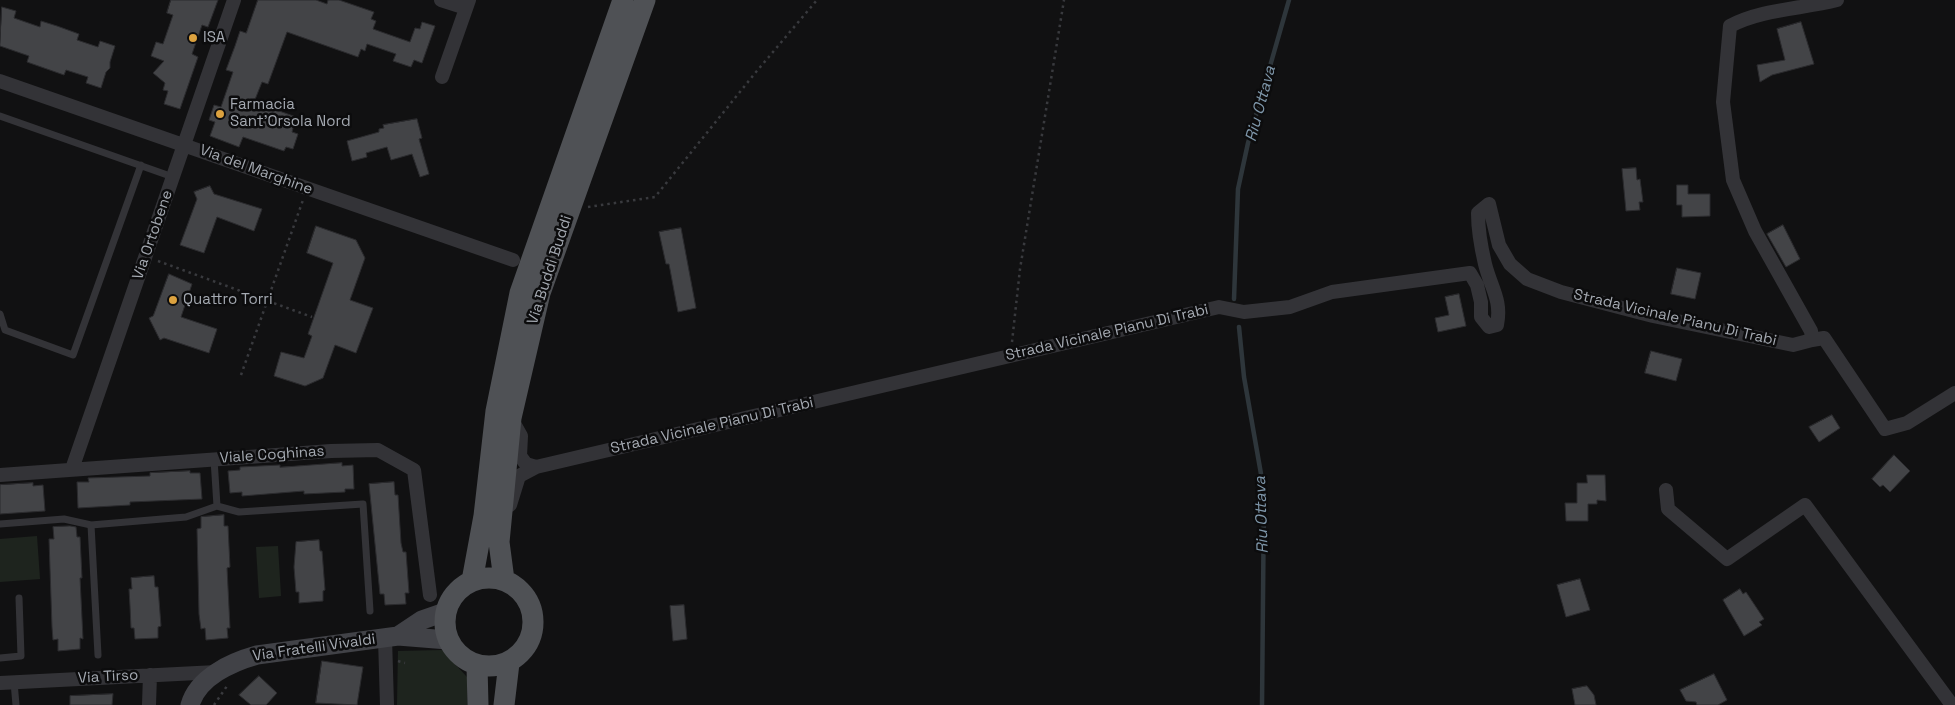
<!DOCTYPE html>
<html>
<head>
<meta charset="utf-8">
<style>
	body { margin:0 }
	canvas { display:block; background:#111112 }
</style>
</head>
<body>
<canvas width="1955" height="705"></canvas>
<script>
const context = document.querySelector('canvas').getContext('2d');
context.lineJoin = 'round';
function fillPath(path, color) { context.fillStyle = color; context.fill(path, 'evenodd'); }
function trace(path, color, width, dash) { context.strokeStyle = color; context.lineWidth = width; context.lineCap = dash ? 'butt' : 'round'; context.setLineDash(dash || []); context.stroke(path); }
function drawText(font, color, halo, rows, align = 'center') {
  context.font = font + ' "Space Grotesk",sans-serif'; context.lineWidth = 5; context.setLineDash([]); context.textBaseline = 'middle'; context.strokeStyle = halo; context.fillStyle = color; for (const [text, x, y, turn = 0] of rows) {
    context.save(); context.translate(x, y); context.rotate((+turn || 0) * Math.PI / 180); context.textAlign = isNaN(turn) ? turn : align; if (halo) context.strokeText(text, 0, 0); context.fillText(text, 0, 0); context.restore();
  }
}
const green = new Path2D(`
	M37 536 40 579 0 582V539Z
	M278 546 281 596 259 598 256 547Z
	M442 650 467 677V705H397L398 651Z`);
const stream = new Path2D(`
	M1234 299 1238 189 1248 143 1289 0
	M1239 327 1244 377 1264 491 1262 705`);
const building = new Path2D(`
	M171 0H218L208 27 202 25 192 54 198 57 180 109 164 104 168 91 163 90 165 83 153 73 164 61 151 56 156 42 163 44 173 15 167 13Z
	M258 0H316L327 4 328 0H339L374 12 371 19 376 21 373 29 410 42 415 28 420 29 422 22 435 26 422 63 414 60 411 67 393 61 396 54 367 44 365 51 361 49 358 57 287 32 268 84 262 82 254 102 296 117 292 132 298 134 293 149 286 147 284 151 243 137 239 147 210 136 215 122 209 120 214 105 221 107 233 72 226 70 235 46 240 31 246 33Z
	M2 7 16 11 14 18 40 27 41 21 57 26 79 34 77 40 98 47 100 41 115 46 110 62V68L106 72 101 88 86 83 88 77 66 70 64 75 27 62 29 56 0 46Z
	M1801 22 1814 64 1772 75 1760 82 1757 65 1785 60 1777 29Z
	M417 119 422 138 419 139 429 174 420 177 412 154 391 160 387 147 366 153 367 157 352 161 347 141 379 132V129L384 128 383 125Z
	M1636 168 1637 180 1640 179 1643 202H1639L1640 210 1626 211 1622 169Z
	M1677 185H1688V194H1710V216L1682 217V205H1677Z
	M210 186 214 194 262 209 254 231 217 217 204 253 180 245 197 199 194 192Z
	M1783 225 1800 259 1786 267 1767 234Z
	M316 226 356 240 365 258 350 300 373 308 356 353 335 345 323 378 305 386 274 376 281 352 304 358 312 336 308 334 333 263 307 253Z
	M681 228 696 308 678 312 669 264H666L659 232Z
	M1677 268 1701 273 1695 299 1671 294Z
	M169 274 192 284 181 317 217 329 209 353 164 338 160 340 149 318 153 316Z
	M1459 294 1466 326 1438 332 1435 318 1449 315 1445 297Z
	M1651 351 1682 359 1676 381 1645 373Z
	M1832 415 1840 428 1819 442 1809 427Z
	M1894 455 1910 471 1890 492 1883 485 1880 487 1872 479Z
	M342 463V466L353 465 354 489H345V492L304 494V491L242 496V492L230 493 228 471 240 470V467L280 465V467Z
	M190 471V473H200L202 499 130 502V505L78 508 77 482H89L88 478 150 476V473Z
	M1587 475H1605L1606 501 1597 500V504H1588V521H1566L1565 503H1577V483H1587Z
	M394 482 395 495H398L401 543 403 552H406L409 593H405L406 604 385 605 384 594H380L369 484Z
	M33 483V486L43 485 45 511 0 514V485Z
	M224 515V526H228L230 567 227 568 230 628H227L228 638 206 640 205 628 201 629 199 614 197 529 201 528V517Z
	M70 526 76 527 77 537H80L82 578H80L83 639 80 638V649L58 651V639L53 640 52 627 49 539H54L53 527Z
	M319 540 320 551H322L325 590 323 591V601L299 603V592H296L294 567 296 542Z
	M154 576 155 587H158L161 626 158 627V638L135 639 134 628H131L130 606 129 589H132L131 578Z
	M1580 579 1590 610 1566 617 1557 585Z
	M1740 589 1743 594 1746 592 1764 619 1759 622 1762 625 1744 636 1723 600Z
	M684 605 687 639 673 641 670 606Z
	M322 661 363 667 357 705 316 703Z
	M1714 674 1727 700 1718 705H1697L1696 702 1686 701 1680 690Z
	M259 676 277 693 266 705H251L239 695Z
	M1587 686 1594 695 1596 705H1575L1572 689Z
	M113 694 112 705H70V696Z`);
const path = new Path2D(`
	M588 207 655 197 756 72 817 0
	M158 261 312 317
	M1012 342 1020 269 1064 0
	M241 375 303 200
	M398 661 405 663
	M214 705 227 686`);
const lane = new Path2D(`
	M0 116 173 177
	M0 314 5 330 73 355 141 165
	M214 459 217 506
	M0 524 64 519 91 525 186 517 217 506 239 512 363 504 370 611
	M91 525 98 655
	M0 658 21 656 19 598
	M14 682 16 705`);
const street = new Path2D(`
	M441 0 466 8
	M442 77 469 0
	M0 81 513 260
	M1812 340 1824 338 1885 429 1907 423 1955 393
	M512 420 521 436 520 456 526 464 536 467
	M72 469 234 0
	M0 475 331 451 378 450 414 470 430 595
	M1666 490 1668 509 1727 559 1805 505 1952 705
	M510 505 519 476 536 467 1219 307 1244 312 1290 307 1332 292 1470 273 1477 285 1481 302V317L1489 327 1497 325C1502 300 1491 288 1485 264 1481 247 1478 230 1478 213L1489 204 1499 245 1510 264 1527 279 1561 292 1653 316 1793 345 1812 340 1811 331 1755 231 1733 180 1723 102 1730 26C1762 9 1802 9 1837 0
	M385 638 387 705
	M0 683 217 672
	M149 705 150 675`);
const secondary = new Path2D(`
	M398 636 422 620 445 612
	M190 705C198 677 232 662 257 655L398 636 448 640`);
const primary = new Path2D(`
	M445 622a44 44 0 1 1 88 0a44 44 0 1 1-88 0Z
	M504 580 499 542 511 418 540 293 645 0
	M472 581 484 516 496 411 520 293 623 0
	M477 666 478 705
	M504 705 509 663`);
const markers = [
	[193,38,5,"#dca23f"],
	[220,114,5,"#dca23f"],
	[173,300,5,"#dca23f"]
];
const poiNames = [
	["ISA",203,38],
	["Farmacia",230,105],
	["Sant'Orsola Nord",230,122],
	["Quattro Torri",183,300]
];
const streetNames = [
	["Via del Marghine",256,170,20],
	["Via Ortobene",153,235,-71],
	["Via Buddi Buddi",550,270,-72],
	["Strada Vicinale Pianu Di Trabi",1675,318,13],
	["Strada Vicinale Pianu Di Trabi",1107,333,-13],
	["Strada Vicinale Pianu Di Trabi",712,426,-13],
	["Viale Coghinas",272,455,-4],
	["Via Fratelli Vivaldi",314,648,-8],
	["Via Tirso",108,677,-3]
];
const waterNames = [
	["Riu Ottava",1261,104,-75],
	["Riu Ottava",1262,515,-92]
];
fillPath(green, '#1e241e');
trace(stream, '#2e363b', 4.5);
fillPath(building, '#434447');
trace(building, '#2b2b2e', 1);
trace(path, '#393a3e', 2.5, [2.5, 4]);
trace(lane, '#333337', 7);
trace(street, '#333337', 14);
trace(secondary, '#414247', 19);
trace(primary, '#4f5155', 21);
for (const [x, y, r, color] of markers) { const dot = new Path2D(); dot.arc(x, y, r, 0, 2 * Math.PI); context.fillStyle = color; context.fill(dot); trace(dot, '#0c0c0d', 2); }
drawText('15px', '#a4a9b1', '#0c0c0d', poiNames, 'left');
drawText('15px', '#a4a9b1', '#0c0c0d', streetNames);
drawText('italic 16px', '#7e96a9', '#0c0c0d', waterNames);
</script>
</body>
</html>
